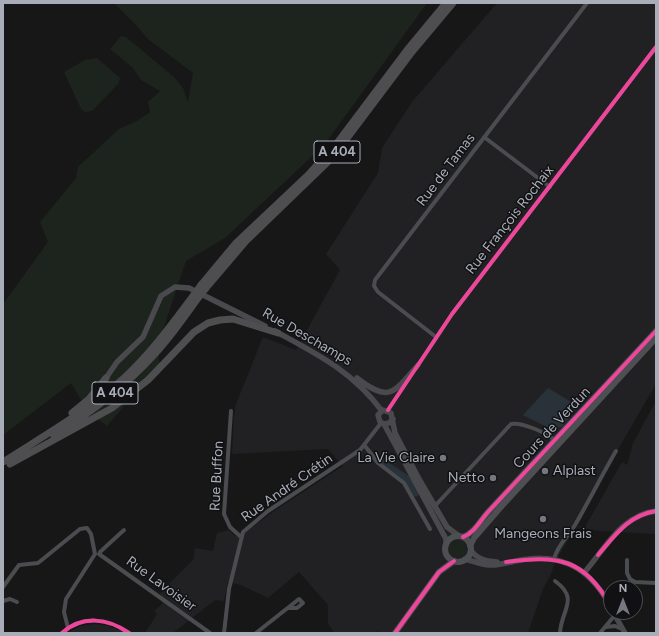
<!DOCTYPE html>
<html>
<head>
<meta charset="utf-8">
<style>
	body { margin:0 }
	#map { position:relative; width:659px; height:636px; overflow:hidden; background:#171717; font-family:Figtree,sans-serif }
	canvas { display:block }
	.frame { position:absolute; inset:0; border:4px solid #a8adb8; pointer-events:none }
	.north { position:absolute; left:603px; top:580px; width:40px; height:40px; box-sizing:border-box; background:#111113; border:1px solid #4d4f55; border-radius:50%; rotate:0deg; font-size:11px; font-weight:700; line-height:16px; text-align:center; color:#a8adb8 }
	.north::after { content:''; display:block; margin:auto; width:14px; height:18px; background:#757880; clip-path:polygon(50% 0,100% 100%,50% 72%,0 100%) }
</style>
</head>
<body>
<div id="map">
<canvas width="659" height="636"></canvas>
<div class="frame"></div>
<div class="north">N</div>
</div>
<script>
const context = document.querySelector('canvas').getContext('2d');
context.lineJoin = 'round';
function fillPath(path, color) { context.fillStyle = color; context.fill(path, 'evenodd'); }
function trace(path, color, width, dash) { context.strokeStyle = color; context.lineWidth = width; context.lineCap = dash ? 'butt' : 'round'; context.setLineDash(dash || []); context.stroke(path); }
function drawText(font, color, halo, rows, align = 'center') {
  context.font = font + ' Figtree,sans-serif'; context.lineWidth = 3; context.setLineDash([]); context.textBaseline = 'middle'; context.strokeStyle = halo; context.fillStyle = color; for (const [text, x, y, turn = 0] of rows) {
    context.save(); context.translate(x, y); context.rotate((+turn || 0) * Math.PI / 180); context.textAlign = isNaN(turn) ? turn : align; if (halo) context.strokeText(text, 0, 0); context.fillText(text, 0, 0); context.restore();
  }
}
const built = new Path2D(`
	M497 3H656V384L620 446 577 526 585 527 622 462 627 465 633 443 656 401V534L600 531 576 527 555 562 551 574 543 589 528 633H380L378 631 375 633H335L328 624V605L299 572 268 598 241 585 228 582 224 601 215 600 173 633H145L157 614 154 611 163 603 160 593 193 560 195 548 213 551 217 533 229 530 235 536 244 533 274 511 343 466 328 449 232 454 234 416 236 404 263 337 296 350 340 270 326 254 378 173 382 148 412 102Z
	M94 624 108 626 129 633H67L81 626Z`);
const green = new Path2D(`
	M114 3H427L325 144 225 238 186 261 159 342V365L107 426 88 411 71 383 3 435V304L48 242 40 222 76 178 78 167 119 129 137 121 150 112 148 102 160 91 141 80 133 68 110 49 121 36 126 37 174 77 183 88 188 102 193 73 148 39 137 26Z
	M97 58 120 78 119 83 92 111 85 112 81 109 64 72 85 60Z
	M450 549a8 8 0 1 1 16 0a8 8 0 1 1-16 0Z`);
const water = new Path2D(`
	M548 388 578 406 562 427 551 429 523 415Z`);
const river = new Path2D(`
	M383 463 407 479 416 493`);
const street = new Path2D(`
	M484 137 550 187
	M436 337 378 292 374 286 375 280 587 3
	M417 367 452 314 656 47
	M388 410 407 381
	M231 411 224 514 230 527 241 537
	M365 446 378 463 404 483 430 529
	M434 507 511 424C522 422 548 433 555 441
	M100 552 124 530
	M99 554 210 633
	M554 559C557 546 568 536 575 525 589 501 602 475 616 451
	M627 560V573L630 579 635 582 656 583
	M555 581C580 599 561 610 560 633
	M3 587 19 565 38 563 80 529 87 528 91 534 95 554 66 599 64 612 68 628
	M3 601 10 599 17 602
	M606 627 615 626 622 629
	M62 633C82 615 108 618 129 633
	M224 633 229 589 243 532 268 511 360 450 381 423
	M256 633 299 599 303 603 297 608H288
	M600 633 615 615`);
const secondary = new Path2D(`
	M275 331C317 354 352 371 382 411
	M106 378 117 362 143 337 161 296 175 287 189 288 265 326
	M357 378C390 404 394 392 418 365
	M393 419 389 423 384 424 380 422 378 415 383 410 391 413 395 433 419 479 447 527 459 536
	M384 424 446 539V545
	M471 550C476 559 486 561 497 562
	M465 559C473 561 481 565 489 565 501 566 515 560 528 559 568 554 593 574 611 607
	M584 573C605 549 621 515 656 511
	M613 612 625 633`);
const primary = new Path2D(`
	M445 549a13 13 0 1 1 26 0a13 13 0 1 1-26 0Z
	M463 537C474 533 480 521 488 512L656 331
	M470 546 474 538 500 508 656 338
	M395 633 439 572 454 561`);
const highway = new Path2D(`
	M201 285 236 243 308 175 337 143 407 50 446 3
	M206 288 246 241 333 157 412 52 453 3
	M72 413 89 399 106 378
	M54 436C90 413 124 388 153 356 170 338 184 318 198 298
	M3 462C45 435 88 411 125 377 151 353 172 324 193 296
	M10 464 112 408 148 380 194 332 208 323 220 320 233 319 278 333`);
const highwayBridge = new Path2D(`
	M193 296 201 285
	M198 298 206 288`);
const cycleway = new Path2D(`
	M388 410 452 314 656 47
	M463 537C474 533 480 521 488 512L656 331
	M598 555C615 535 629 515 656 511
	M506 562C557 555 585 558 611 607
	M62 633C82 615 108 618 129 633
	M395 633 439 572 454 561`);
const markers = [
	[443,458,4,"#757880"],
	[545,471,4,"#757880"],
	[493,478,4,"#757880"],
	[543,519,4,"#757880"]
];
const shields = [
	[337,152,46],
	[115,393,46]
];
const shieldNames = [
	["A 404",337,152],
	["A 404",115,393]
];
const streetNames = [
	["Rue de Tamas",446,170,-53],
	["Rue François Rochaix",510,220,-52],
	["Rue Deschamps",307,337,30],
	["Cours de Verdun",552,428,-47],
	["Rue Buffon",217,476,-87],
	["Rue André Crétin",287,488,-35],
	["Rue Lavoisier",161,584,36]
];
const poiNames = [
	["La Vie Claire",435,458],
	["Alplast",553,471,"left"],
	["Netto",485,478],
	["Mangeons Frais",543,534,"center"]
];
fillPath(built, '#212123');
fillPath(green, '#1d241e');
fillPath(water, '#2a3239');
trace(river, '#2a3239', 7);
trace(street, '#4b4c50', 4);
trace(secondary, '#4a4a4e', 5.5);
trace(primary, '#4d4f52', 6);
trace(highway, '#4e4e51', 7);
trace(highwayBridge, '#4e4e51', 7);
trace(cycleway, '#ed469a', 4);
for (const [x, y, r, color] of markers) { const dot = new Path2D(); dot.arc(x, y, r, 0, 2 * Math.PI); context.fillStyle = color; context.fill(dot); trace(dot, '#111113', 1.5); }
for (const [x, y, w] of shields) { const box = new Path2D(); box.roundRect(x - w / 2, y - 11, w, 22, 3); context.fillStyle = '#111113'; context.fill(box); trace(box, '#a8adb8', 1); }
drawText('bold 13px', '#a8adb8', null, shieldNames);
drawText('14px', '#a8adb8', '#111113', streetNames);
drawText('14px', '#a8adb8', '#111113', poiNames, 'right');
</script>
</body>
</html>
